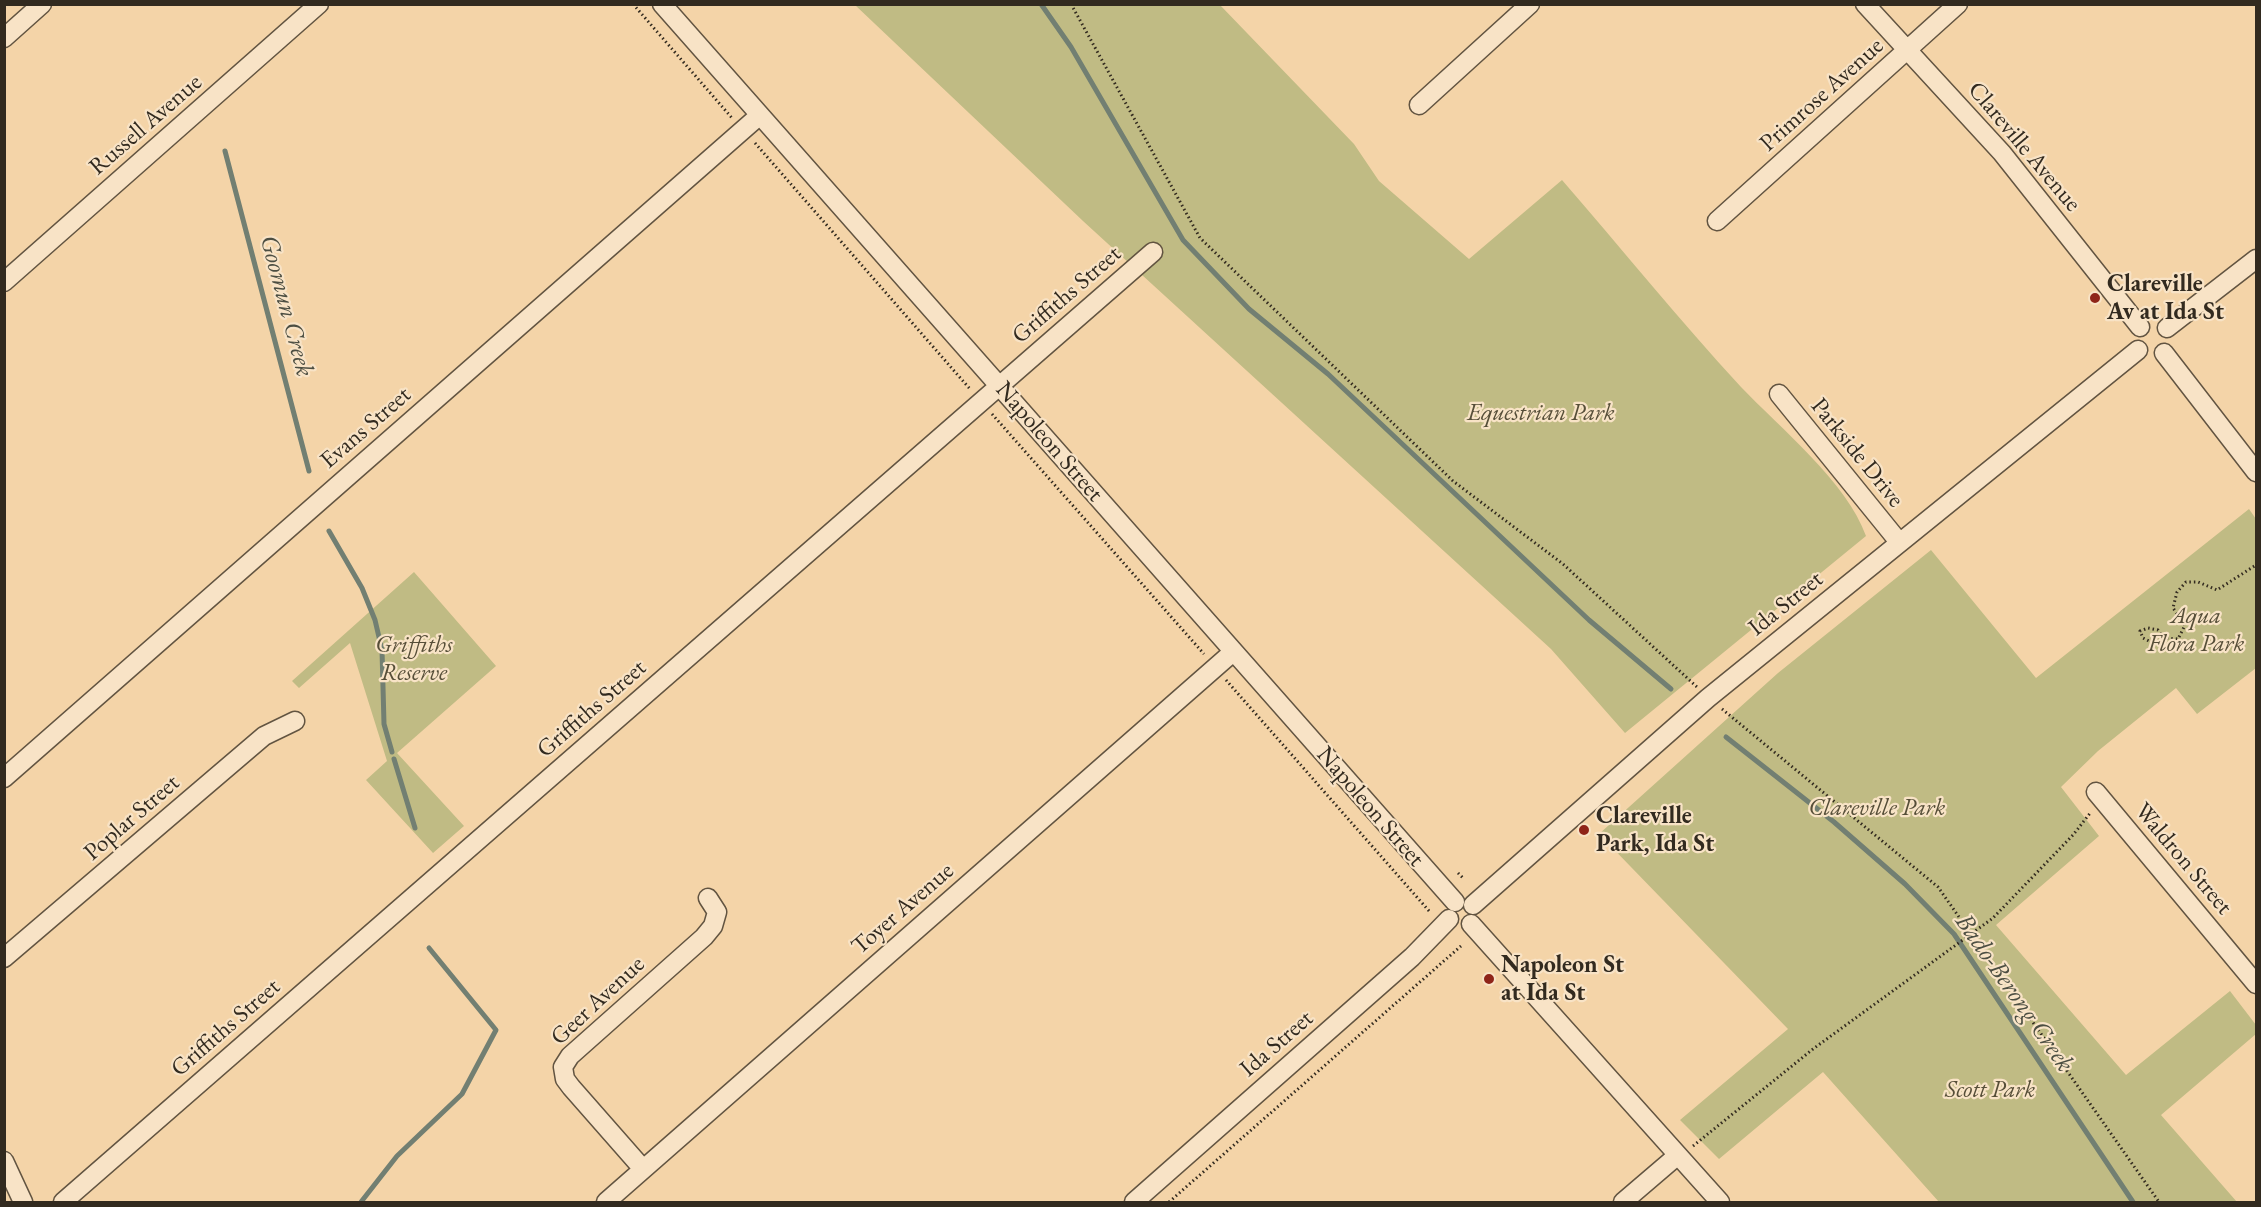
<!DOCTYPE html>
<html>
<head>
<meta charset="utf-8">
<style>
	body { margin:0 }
	#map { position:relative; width:2261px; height:1207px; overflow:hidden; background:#f4d4a8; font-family:"EB Garamond",serif }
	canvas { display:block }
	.frame { position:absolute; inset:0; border:6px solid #322a1f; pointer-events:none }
</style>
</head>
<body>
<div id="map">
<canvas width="2261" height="1207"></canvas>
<div class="frame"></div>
</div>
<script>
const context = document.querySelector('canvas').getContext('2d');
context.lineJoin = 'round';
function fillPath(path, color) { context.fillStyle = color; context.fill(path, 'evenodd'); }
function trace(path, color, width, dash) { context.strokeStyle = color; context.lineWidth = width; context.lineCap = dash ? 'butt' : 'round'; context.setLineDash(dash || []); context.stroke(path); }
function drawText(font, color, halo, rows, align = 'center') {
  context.font = font + ' "EB Garamond",serif'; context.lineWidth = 4.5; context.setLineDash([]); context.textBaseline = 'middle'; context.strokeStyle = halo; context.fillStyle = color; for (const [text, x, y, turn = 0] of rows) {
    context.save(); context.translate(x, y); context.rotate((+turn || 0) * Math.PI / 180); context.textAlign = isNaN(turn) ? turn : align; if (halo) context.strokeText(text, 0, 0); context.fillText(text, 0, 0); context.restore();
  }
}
const green = new Path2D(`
	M855 5H1220L1354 144 1379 181 1469 259 1562 180C1622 249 1679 320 1741 387 1780 428 1847 482 1866 536L1625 733 1551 649 1083 221Z
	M2249 509 2256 519V668L2197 714 2176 688 2098 751 2061 787 2099 836 1996 925 2126 1075 2230 991 2256 1025V1034L2161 1115 2237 1202H1939L1823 1072 1719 1159 1680 1120 1788 1029 1599 834 1778 673 1931 550 2036 678Z
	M414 572 496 666 397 753 464 826 433 853 366 780 387 761 350 643 299 688 292 681Z`);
const stream = new Path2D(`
	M1041 4 1071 47 1183 240 1249 309 1328 374 1589 620 1671 689
	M225 151 309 471
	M329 531 362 588 375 620 382 650 384 724 392 752
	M1726 737 1834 822 1905 884 1954 934 2133 1202
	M394 759 415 828
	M361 1202 397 1156 462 1094 496 1030 429 948`);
const path = new Path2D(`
	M633 4 732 118
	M1071 4 1200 238 1453 481 1563 564 1697 687
	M755 143 970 389
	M992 414 1204 654
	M2163 638 2158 630 2148 628 2140 631 2143 638 2155 644 2163 638 2178 639 2185 625 2173 608 2177 592 2186 582H2198L2217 590 2256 565
	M1226 680 1430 912
	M1722 709 1938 887 2159 1202
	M1458 873 1463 878
	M1693 1146 1813 1049 1993 918 2073 835 2091 812
	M1169 1202 1461 946`);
const minor = new Path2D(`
	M662 4 1455 902
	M1865 4 2002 153 2140 327
	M4 38 42 4
	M1419 105 1530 4
	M1717 221 1958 4
	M4 282 319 4
	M2167 328 2256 259
	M2164 353 2256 472
	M1779 394 1899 542
	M4 778 760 115
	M2096 792 2256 984
	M1473 905 1708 698 2138 350
	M1471 924 1720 1202
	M4 958 264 736 295 721
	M4 1161 23 1202
	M643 1169 571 1087 565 1079 563 1067 570 1056 704 937 713 926 717 912 708 898
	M63 1202 1153 252
	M606 1202 1233 652
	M1134 1202 1412 957 1449 919
	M1623 1202 1678 1155`);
const markers = [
	[2095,298,6,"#8f2418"],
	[1584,830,6,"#8f2418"],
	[1489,979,6,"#8f2418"]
];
const streetNames = [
	["Primrose Avenue",1822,95,-42],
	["Russell Avenue",146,125,-41],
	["Clareville Avenue",2024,147,50],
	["Griffiths Street",1067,295,-41],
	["Evans Street",366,428,-41],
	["Napoleon Street",1049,442,49],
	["Parkside Drive",1857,453,51],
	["Ida Street",1786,604,-39],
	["Griffiths Street",592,709,-41],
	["Napoleon Street",1370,807,49],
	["Poplar Street",132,818,-41],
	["Waldron Street",2183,859,50],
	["Toyer Avenue",903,909,-41],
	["Geer Avenue",598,1001,-43],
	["Griffiths Street",226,1028,-41],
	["Ida Street",1277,1044,-41]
];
const poiNames = [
	["Clareville",2107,284],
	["Av at Ida St",2107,312],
	["Clareville",1596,816],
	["Park, Ida St",1596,844],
	["Napoleon St",1501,965],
	["at Ida St",1501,993]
];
const parkNames = [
	["Equestrian Park",1541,413],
	["Aqua",2196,616],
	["Flora Park",2196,644],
	["Griffiths",414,645],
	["Reserve",414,673],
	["Clareville Park",1877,808],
	["Scott Park",1990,1090]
];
const waterNames = [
	["Goomun Creek",286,306,75],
	["Bado-Berong Creek",2014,993,55]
];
fillPath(green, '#c0bb84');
trace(stream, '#727f72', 5);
trace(minor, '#625441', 21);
trace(path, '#322a1f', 3, [1.5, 3]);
trace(minor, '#f8e3c6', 18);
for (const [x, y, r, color] of markers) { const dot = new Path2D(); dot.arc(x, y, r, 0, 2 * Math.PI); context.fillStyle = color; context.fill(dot); trace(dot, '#f8e3c6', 2); }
drawText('24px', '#322a1f', '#f8e3c6', streetNames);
drawText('bold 24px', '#322a1f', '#f8e3c6', poiNames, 'left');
drawText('italic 24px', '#564e38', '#f8e3c6', parkNames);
drawText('italic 26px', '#4c4e42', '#f8e3c6', waterNames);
</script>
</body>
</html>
